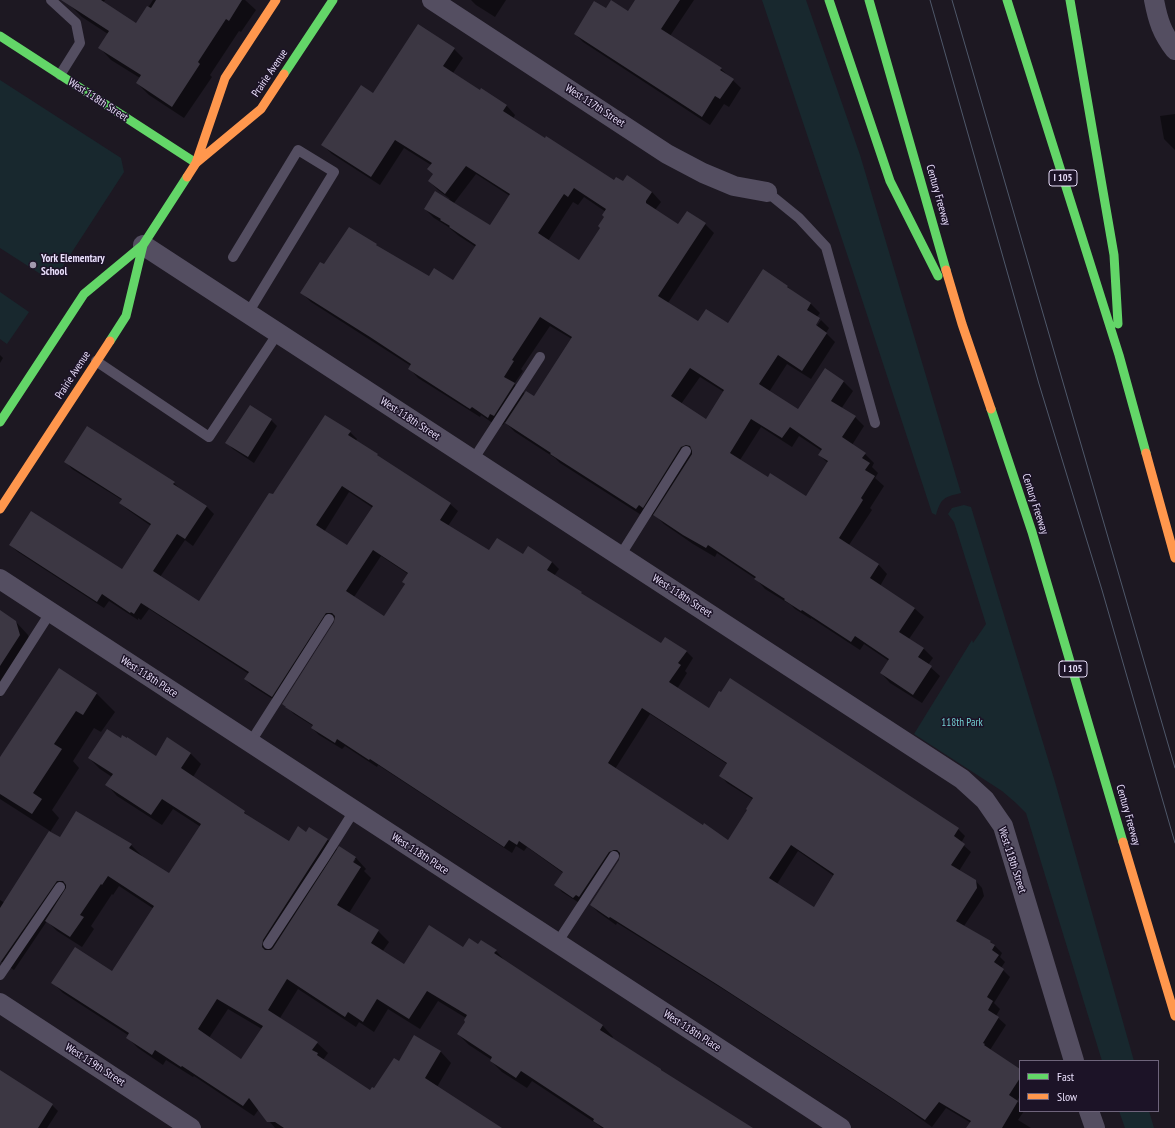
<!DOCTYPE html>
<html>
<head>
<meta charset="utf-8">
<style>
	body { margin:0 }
	#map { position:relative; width:1175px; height:1128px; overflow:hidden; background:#1d1822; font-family:"PT Sans Narrow",sans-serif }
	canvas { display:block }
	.legend { position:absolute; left:1019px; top:1060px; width:140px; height:52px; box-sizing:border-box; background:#1c1327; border:1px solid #6e647b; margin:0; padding:5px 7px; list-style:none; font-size:12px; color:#e8defa }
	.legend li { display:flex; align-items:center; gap:8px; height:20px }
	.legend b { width:20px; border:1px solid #6e647b }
</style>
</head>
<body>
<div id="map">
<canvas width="1175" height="1128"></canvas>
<ul class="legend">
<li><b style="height:5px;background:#63d668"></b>Fast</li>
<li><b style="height:5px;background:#ff974d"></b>Slow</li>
</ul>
</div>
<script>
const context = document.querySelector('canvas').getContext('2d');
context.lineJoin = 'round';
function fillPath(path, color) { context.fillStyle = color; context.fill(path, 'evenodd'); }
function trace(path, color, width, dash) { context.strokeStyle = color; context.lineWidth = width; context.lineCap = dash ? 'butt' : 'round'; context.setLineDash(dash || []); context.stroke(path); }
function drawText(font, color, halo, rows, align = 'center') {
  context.font = font + ' "PT Sans Narrow",sans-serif'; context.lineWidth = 3; context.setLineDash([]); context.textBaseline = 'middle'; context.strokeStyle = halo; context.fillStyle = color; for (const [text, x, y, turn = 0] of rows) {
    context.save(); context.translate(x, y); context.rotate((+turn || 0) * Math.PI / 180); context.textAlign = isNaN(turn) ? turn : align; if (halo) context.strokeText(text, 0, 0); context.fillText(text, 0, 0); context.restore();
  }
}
const green = new Path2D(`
	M762 0H806L860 155 961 493C944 497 941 498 936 515L932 513 852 269Z
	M0 80 121 158 124 172 59 272 42 275 0 248Z
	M0 292 29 312 7 344 0 339Z
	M964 505 971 507 1055 782 1134 1061H1102L1026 813 1016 803 1002 791 914 734 972 640 973 643 986 624 954 522 948 514 952 508Z
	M1119 1111H1149L1154 1128H1125Z`);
const shadow = new Path2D(`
	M73 0H105L103 3 137 25 153 0H245L256 10 241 32 239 31 210 75 212 77 184 118 149 95 137 83 140 78 111 60 99 47 108 34 82 17 70 5Z
	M471 0H506L495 17 476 5Z
	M637 0H694L670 36 721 69 741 88 729 107 724 104 710 125 583 42 575 34 607 10 629 12Z
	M454 49 463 58 453 73 481 91 506 105 515 115 513 119 614 182 623 183 628 177 652 192 661 202 655 210 679 226 705 224 714 233 668 303 698 323 728 324 787 286 794 293 811 304 820 313 817 317 820 320H818L814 330 821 320 829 328 826 333 835 342 811 379 787 364 769 392 799 411 826 370 844 382 853 391 841 409 855 417 864 426 852 445 865 454 874 463 872 467 878 473 875 478 884 486 870 508 872 510 849 545 878 564 887 574 880 586 914 608 924 617 909 639 924 649 933 658 928 665 940 676 922 703 890 683 881 673 889 661 864 644 860 650 811 618V619L795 609 791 605 765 589 756 579 717 553 715 557 693 544 664 524 654 514 652 516 648 514 646 518 560 463 555 458 515 432 505 422 503 425 500 422 497 426 481 415 480 417 418 378 409 368 411 366 311 302 302 293 324 266 376 245 380 248 430 278 454 282 476 247 459 236 447 226 434 218 425 209 449 200 450 199 438 190 429 181 434 175 431 165 404 148 380 185 332 154 323 145 373 95ZM476 174 510 196 491 226 454 203ZM584 197 606 212 601 228 580 261 548 241 573 202 578 205ZM550 326 572 339 534 397 525 394 514 384 523 371 521 369ZM700 377 724 392 706 420 681 404ZM761 427 792 447 799 436 822 451 819 455 828 463 806 497 768 478 740 460Z
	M1175 114V150L1164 139 1160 116Z
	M0 355 3 358 0 363Z
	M271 420 277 426 254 463 233 449 227 443Z
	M350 432 357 439 356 441 377 455 382 460 450 504 458 511 448 526 489 552 523 556 552 562 559 569 554 576 581 593 585 596 661 644 686 651 693 658 685 671 687 673 677 689 709 709 721 694 731 679 958 829 965 836 961 843 971 852 959 871 975 880 982 888 984 896 964 926 990 941 1002 953 1000 957 1005 962 1001 968 1010 977 994 1003 1000 1009 996 1016 1006 1025 990 1050 1020 1070V1096L1017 1101 1020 1104V1111H1024L1018 1120 1031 1128H971V1123L946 1108 932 1127 900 1104 726 991 617 923 616 925 598 912 591 905 620 860 621 857 616 859 581 904 562 892 555 884 563 873 527 847 524 851 516 846 512 853 378 765 377 767 345 746 342 749 319 735 312 728 313 726 294 714 284 704 336 619 331 622 279 703 252 686 245 679 249 674 149 609 141 620 138 618V620L109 601 104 608 18 552 10 545 122 570 151 526 128 510 120 503 122 500 72 469 65 461 174 483 181 490 207 507 214 514 193 546 185 540 160 577 199 602 274 495ZM349 492 373 508 347 547 324 532ZM381 556 408 574 403 582 405 585 384 617 354 597ZM650 714 727 764 720 775 727 783 754 800 728 841 615 769ZM798 851 834 876 815 908 777 884Z
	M0 611 16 622 28 635 32 648 0 697Z
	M59 669 97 694 115 712 101 732 94 728 73 761 79 768 52 810 59 818 50 832 60 838 76 812 131 845 142 856 141 857 169 874 201 827 173 809 162 825 117 796 107 785 112 777 100 769 89 758 121 739 156 757 168 739 191 754 201 764 193 777 244 812 249 817 289 842 307 833 310 828 328 840 338 850 340 848 356 858 366 869 364 871 371 878 349 913 378 931 389 942 382 952 404 965 478 945 496 951 506 962 603 1026 613 1037 612 1038 661 1070 665 1074 751 1128H602L597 1124 532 1081 527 1088 502 1072 491 1061 492 1060 469 1045 458 1034 467 1022 466 1018 438 1001 420 1029 388 1009 374 1032 359 1022 356 1027 298 989 280 1018 317 1043 328 1053 323 1060 370 1091 375 1089 399 1062 414 1036 441 1052 451 1063 437 1087 497 1128H275L259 1109 254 1116 194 1076 193 1077 166 1060 163 1065 138 1048 127 1037 128 1035 63 993 53 983 113 973 154 909 119 886 113 895 112 894 91 926 94 929 82 947 57 931 47 921 14 970 0 961V900L5 903 50 831 0 799V759ZM354 859H356L351 866ZM228 1009 262 1029 241 1060 209 1038Z
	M0 1071 52 1105 58 1111 47 1128H0Z`);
const building = new Path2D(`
	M61 0H101L136 23 147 6 151 8 156 0H242L229 21 226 19 198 62 200 64 172 107 136 83 141 75 98 48 109 31Z
	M611 0 628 11 635 0H680L661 29 722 68 720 70 734 79 720 99 715 96 702 117 574 34 594 1 606 8Z
	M418 24 455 48 443 66 480 90 481 88 507 105 503 111 545 138 546 136 614 180 616 177 623 181 627 175 652 192 646 201V203L678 224 687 211 706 223 658 296 698 321 706 309 728 323 763 269 788 286 787 287 811 303 807 310 820 318 816 325 827 333 802 371 778 355 759 384 798 409 825 368 844 381 831 401 856 416 842 437 866 453 862 458 870 463 865 470 875 476 861 498 863 500 839 538 879 564 870 578 915 608 899 632 924 648 918 657 932 666 913 695 880 673 889 659 855 636 851 642 802 610 801 611 784 600 785 599 754 579 756 577 708 545 706 548 683 535 653 515 692 454V451L690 446 686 445 681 447 643 508 639 505 636 509 550 454 551 453 505 423 526 391 534 396 572 337 540 317 512 360 514 361 504 377 515 383 494 416 490 414 488 418 472 407 470 409 408 369 411 364 370 337 300 293 320 262 324 264 349 227 377 244 376 245 429 276 434 268 453 280 476 245 449 227 450 226 440 220 441 219 424 209 435 191 490 225 510 194 466 166 445 194 428 181 433 174 427 169 432 163 395 140 371 177 321 145 361 85 373 93ZM574 188 606 209 602 215 604 217 598 226 600 228 579 260 538 233 564 194 568 197ZM690 368 724 390 706 419 671 396ZM751 419 782 438 790 427 822 449 818 455 828 461 806 496 770 473 768 477 730 453Z
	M250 405 272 419 248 457 225 443Z
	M325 415 351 431 348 435 378 454 377 455 451 503 440 520 489 550 497 538 523 554 528 546 552 562 547 570 582 592 581 593 661 643 665 637 687 651 678 663 681 665 669 682 709 708 719 691 721 692 730 678 959 828 954 836 965 844 951 865 976 880 977 888 956 921 991 941 990 942 995 945 992 950 999 955 994 962 1004 969 987 997 993 1001 988 1010 999 1017 983 1043 985 1044 984 1045 1020 1069V1078L1009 1095 1018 1101 1002 1128H966L971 1121 939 1102 925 1120 892 1098 718 985 610 917 609 918 590 905 619 860 620 853 617 850H614L609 852 579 897 576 895 573 898 554 885 563 872 519 841 517 845 509 840 504 847 370 759 369 760 337 739 335 743 311 728 313 725 285 707H286L282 704 334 622 335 616 332 613H326L324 616 272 697 244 679 249 672 141 603 134 614 131 612 130 613 102 594 97 602 9 545 31 511 122 569 151 524 119 503 122 499 64 462 87 426 175 482 173 484 207 506 185 539 177 534 153 571 199 601 269 493 273 494ZM342 486 373 506 347 545 316 525ZM373 550 408 573 402 582 405 584 384 616 346 591ZM642 708 727 763 719 776 753 798 746 809 747 810 728 840 704 823 703 825 608 763ZM791 845 834 874 814 907 769 878Z
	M0 610 16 621 20 635 0 666Z
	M59 668 97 693 83 715 76 711 54 744 62 749 33 793 42 799 32 814 0 794V757Z
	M107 729 121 738 122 735 127 738V737L156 756 167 737 191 753 181 768 245 811 244 813 289 841 298 826 306 832 309 827 328 839 263 940 262 947 265 950H271L273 948 339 846 356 857 353 862 361 867 337 905 379 930 371 943 404 964 429 925 463 947 469 938 478 944 481 940 497 950 494 953 603 1025 600 1030 661 1069V1070L753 1128H604L593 1121 594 1119 521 1071 516 1078 490 1061 492 1057 457 1034 465 1022 464 1020 467 1015 427 991 409 1019 377 999 363 1022 348 1012 345 1017 287 979 268 1010 318 1042 312 1050 318 1053 317 1055 370 1090 372 1087 374 1088 394 1058 399 1061 414 1035 441 1051 425 1078 502 1128H284L275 1122H267L249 1098 243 1106 182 1066 181 1067 155 1050 152 1055 126 1038 129 1033 51 983 75 947 112 971 154 906 108 876 102 885 101 884 80 915 84 917 70 937 45 921 66 888V885L63 881H57L0 963V908L49 831 60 837 76 811 132 844 129 848 169 873 201 824 162 799 151 815 105 785 113 774 88 758ZM217 999 263 1026 241 1059 198 1029Z
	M0 1070 53 1104 38 1128H0Z`);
const lane = new Path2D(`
	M51 0 76 23 80 43 60 75
	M767 192 799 218 826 247 875 423
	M233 257 298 150 334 172 248 313
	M96 361 209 437 278 333
	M473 460 540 357
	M620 556 686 451
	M0 691 50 613
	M250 743 329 619
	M557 943 614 856
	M268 944 325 857 354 811
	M0 975 60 887`);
const street = new Path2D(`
	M432 0 667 154 703 173 734 186 767 192
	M1154 0C1158 21 1162 33 1175 50
	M143 245 962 779 985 800 1003 826 1074 1061
	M0 579 841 1128
	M0 1003 191 1128
	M1089 1111 1095 1128`);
const fast = new Path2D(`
	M829 0 890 181 938 276
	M869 0 946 270
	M1007 0 1119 355 1146 453
	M1070 0 1114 255 1118 324
	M0 36 196 163
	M284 74 333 0
	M110 341 126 316 143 245
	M991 409 1032 532 1123 842
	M0 422 84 294 143 245 187 177`);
const slow = new Path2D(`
	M196 163 261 109 284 74
	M187 177 196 163 225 78 276 0
	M946 270 962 324 991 409
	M1146 453 1175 558
	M0 509 110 341
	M1123 842 1175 1016`);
const tram = new Path2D(`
	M930 0 1039 384 1102 590 1175 843
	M952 0 1175 768`);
const markers = [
	[33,265,4,"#a199ae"]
];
const shields = [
	[1063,178,28],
	[1073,669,28]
];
const shieldNames = [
	["I 105",1063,178],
	["I 105",1073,669]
];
const streetNames = [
	["Prairie Avenue",270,73,-56],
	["West 118th Street",98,100,33],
	["West 117th Street",595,106,33],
	["Century Freeway",938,195,74],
	["Prairie Avenue",73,375,-57],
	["West 118th Street",410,419,33],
	["Century Freeway",1035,504,72],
	["West 118th Street",682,596,33],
	["West 118th Place",149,677,33],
	["Century Freeway",1128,815,74],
	["West 118th Place",420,854,33],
	["West 118th Street",1012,860,72],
	["West 118th Place",692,1031,33],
	["West 119th Street",95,1065,33]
];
const poiNames = [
	["York Elementary",41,259],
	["School",41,272]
];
const parkNames = [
	["118th Park",962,723]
];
fillPath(green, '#18282e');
fillPath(shadow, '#0007');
fillPath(building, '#3c3743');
trace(lane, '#544e61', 10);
trace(street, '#544e61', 20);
trace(fast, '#63d668', 9);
trace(slow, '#ff974d', 9);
trace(tram, '#4f586a', 1);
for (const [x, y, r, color] of markers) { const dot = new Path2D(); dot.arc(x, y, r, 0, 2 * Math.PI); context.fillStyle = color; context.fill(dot); trace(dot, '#1c1327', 1.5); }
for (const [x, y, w] of shields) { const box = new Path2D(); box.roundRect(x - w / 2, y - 8, w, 16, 3); context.fillStyle = '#1c1327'; context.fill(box); trace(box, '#e8defa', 1); }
drawText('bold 10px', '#e8defa', null, shieldNames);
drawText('11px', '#e8defa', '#1c1327', streetNames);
drawText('bold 11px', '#e8defa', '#1c1327', poiNames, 'left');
drawText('11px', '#72d0d2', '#1c1327', parkNames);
</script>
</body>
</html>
